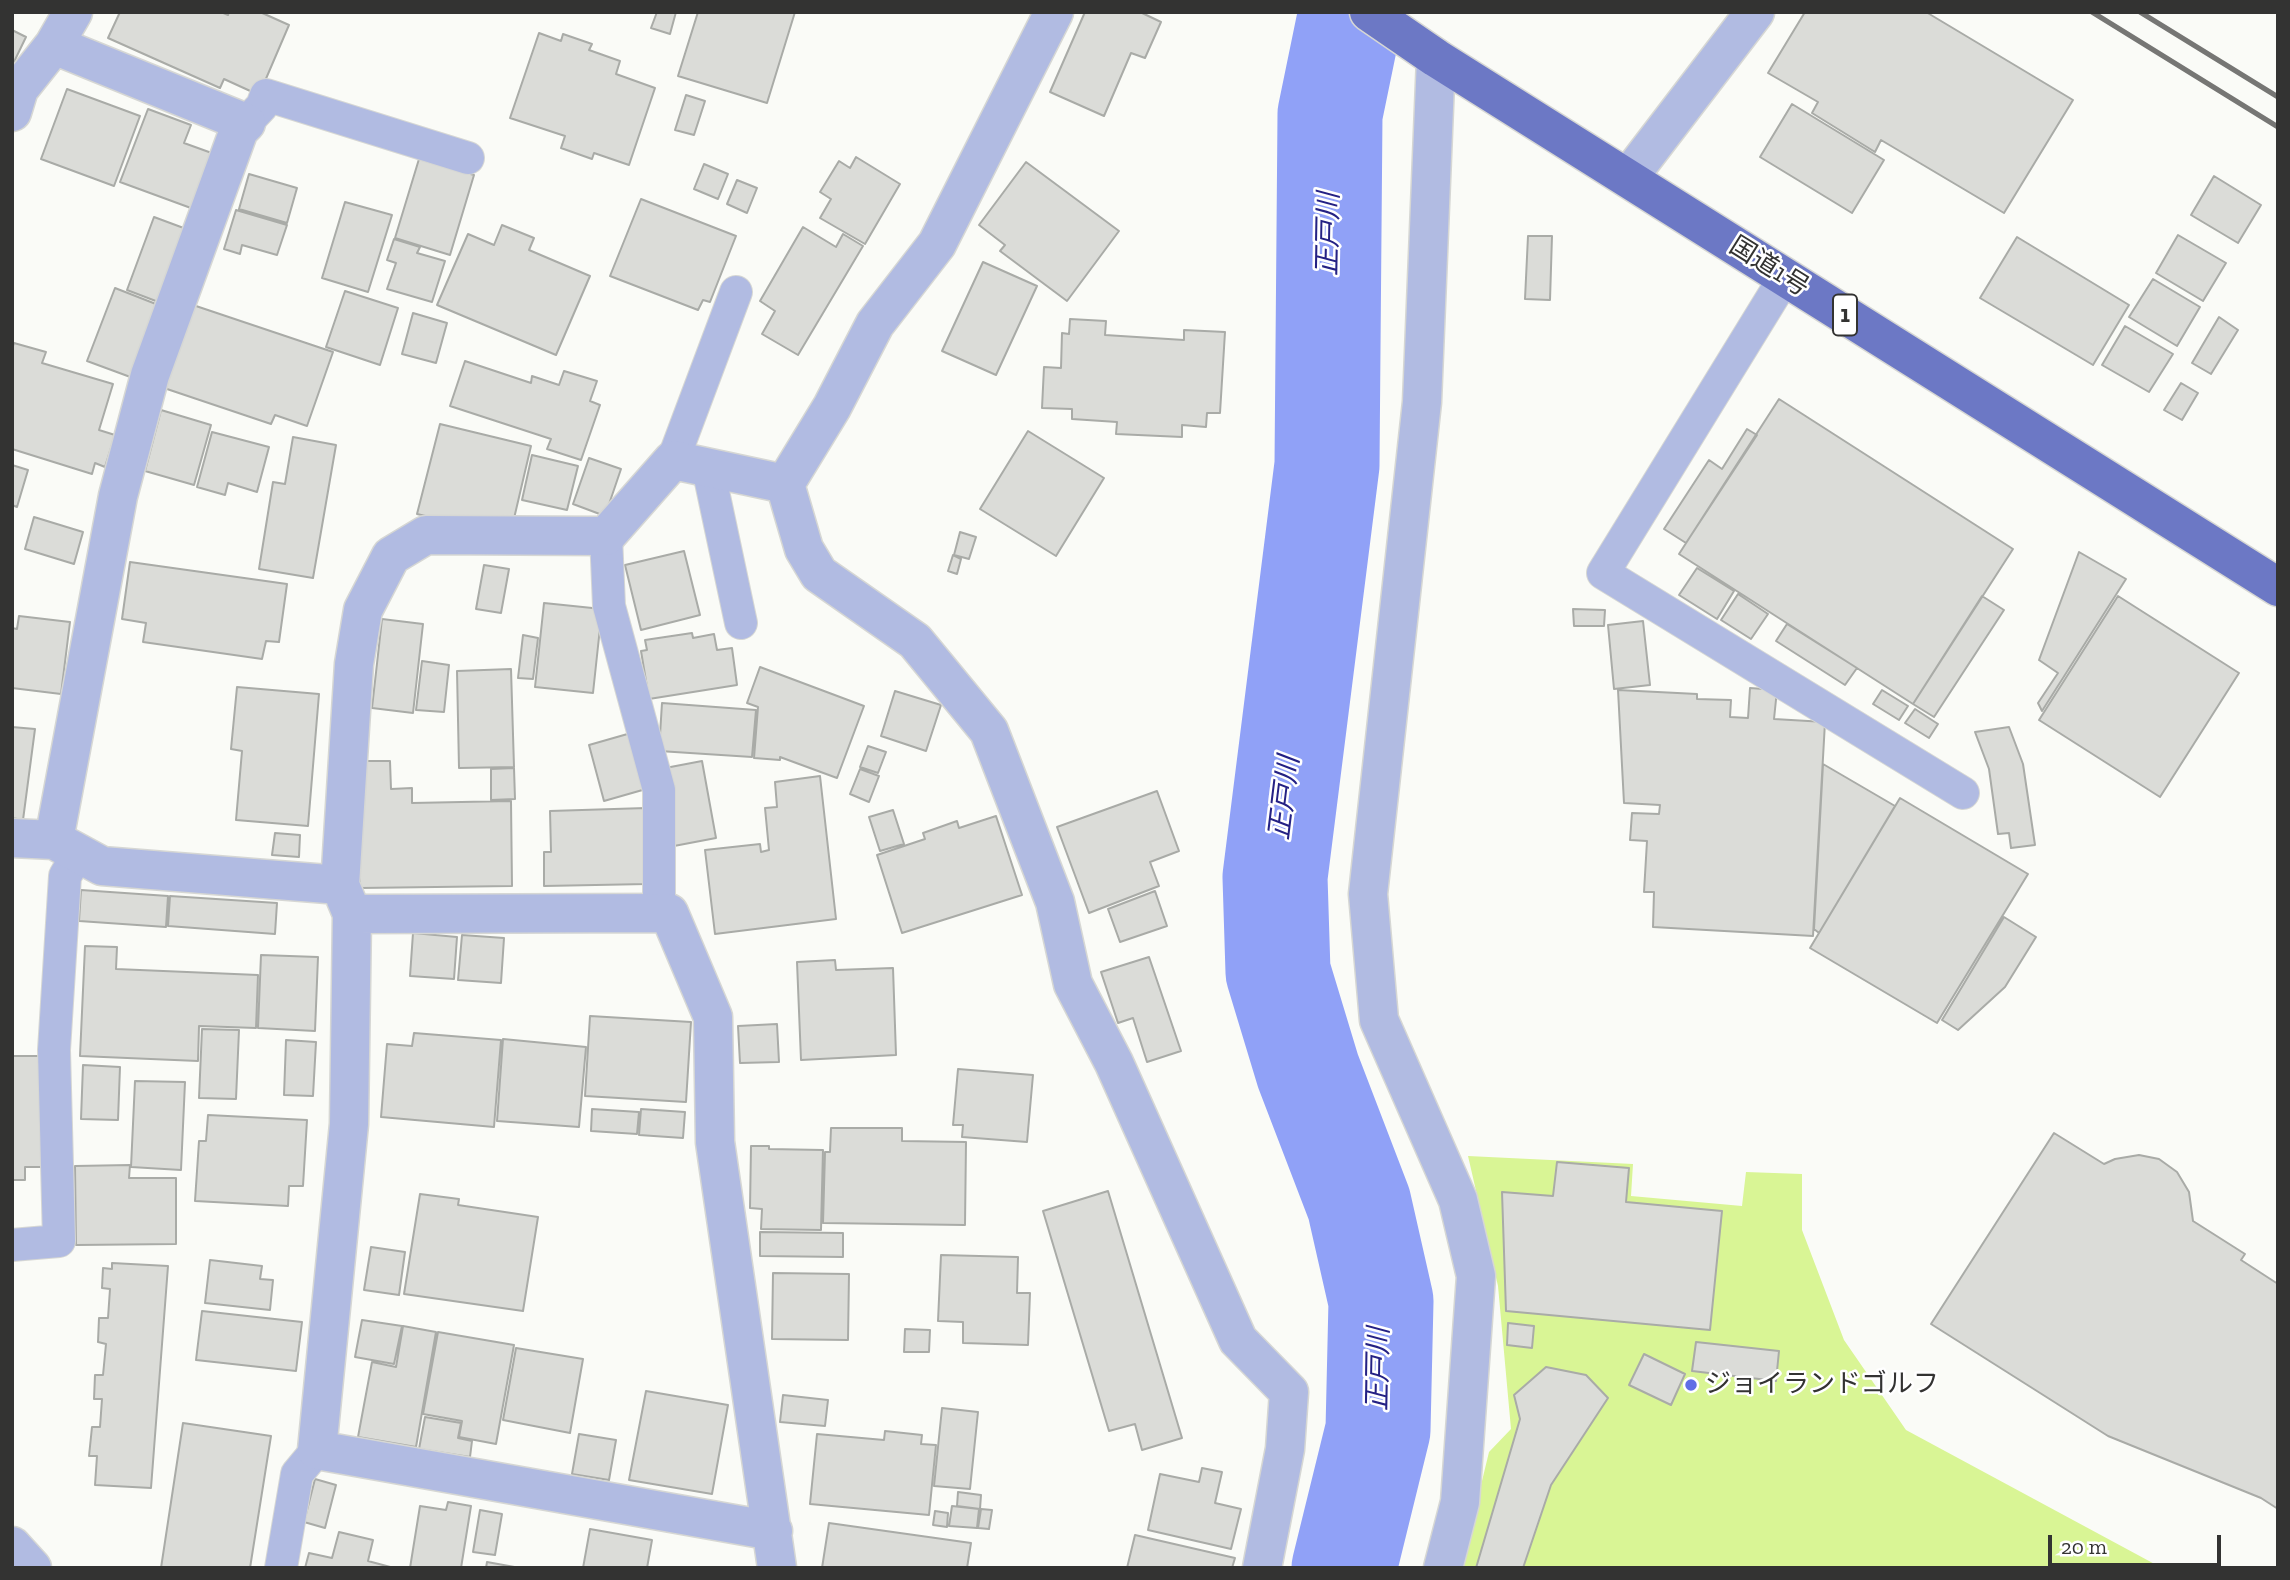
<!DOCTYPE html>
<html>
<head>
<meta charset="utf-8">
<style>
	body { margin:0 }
	#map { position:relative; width:2290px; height:1580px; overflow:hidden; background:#fafbf7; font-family:"Zilla Slab",serif }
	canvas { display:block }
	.frame { position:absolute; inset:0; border:14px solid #333332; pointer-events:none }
	.scale { position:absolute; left:2048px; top:1535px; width:173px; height:32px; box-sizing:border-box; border:4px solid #333332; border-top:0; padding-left:9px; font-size:21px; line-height:24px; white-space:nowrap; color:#333332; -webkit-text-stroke:5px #fff; paint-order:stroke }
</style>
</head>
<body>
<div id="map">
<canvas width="2290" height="1580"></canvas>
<div class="frame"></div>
<div class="scale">20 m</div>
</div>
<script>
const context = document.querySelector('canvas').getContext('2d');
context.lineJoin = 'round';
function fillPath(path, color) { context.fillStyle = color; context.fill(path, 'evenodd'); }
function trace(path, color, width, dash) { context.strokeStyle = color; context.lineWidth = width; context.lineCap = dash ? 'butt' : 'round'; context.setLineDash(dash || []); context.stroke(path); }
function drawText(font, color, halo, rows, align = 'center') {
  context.font = font + ' "Zilla Slab","Noto Sans JP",serif'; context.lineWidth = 5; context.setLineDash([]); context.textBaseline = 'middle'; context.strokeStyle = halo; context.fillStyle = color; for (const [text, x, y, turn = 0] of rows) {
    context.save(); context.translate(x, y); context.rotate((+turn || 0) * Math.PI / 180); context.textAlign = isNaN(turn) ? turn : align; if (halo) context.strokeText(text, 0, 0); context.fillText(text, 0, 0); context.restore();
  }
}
const green = new Path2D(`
	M1468 1156 1633 1164 1631 1196 1742 1206 1746 1172 1802 1174V1230L1844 1340 1906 1430 2162 1568H1461L1489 1452 1511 1429 1498 1286Z`);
const river = new Path2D(`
	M1344 1568 1378 1430 1381 1301 1359 1204 1308 1071 1278 972 1275 877 1327 465 1330 114 1351 12`);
const building = new Path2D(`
	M120 12H221L228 15 229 12H260L289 25 259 95 224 79 220 88 108 38Z
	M657 12H676L670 34 651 28Z
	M698 12H795L767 103 678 76Z
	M1085 12H1140L1161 22 1145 58 1131 53 1104 116 1050 92Z
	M1805 12H1926L2073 100 2004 213 1881 140 1875 152 1812 113 1818 102 1768 73Z
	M12 30 26 37 12 66Z
	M539 33 561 41 563 34 592 44 589 50 620 61 616 74 655 88 629 165 594 153 592 159 561 148 565 136 510 118Z
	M67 89 140 116 114 186 41 159Z
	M686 95 705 101 694 135 675 130Z
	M1792 104 1884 160 1852 213 1760 157Z
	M148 109 191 125 184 143 220 156 199 211 120 182Z
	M856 157 900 184 865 244 820 218 831 199 820 192 839 161 850 168Z
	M419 159 474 175 450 255 395 238Z
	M1026 162 1119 231 1067 301 1000 251 1005 245 979 225Z
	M704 164 728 174 718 199 694 189Z
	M249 174 297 188 287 223 239 209Z
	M2214 176 2261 205 2238 243 2191 215Z
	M737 180 757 188 747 213 727 204Z
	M641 199 736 236 710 302 703 300 698 310 610 276Z
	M345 202 392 215 368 292 322 278Z
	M236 210 287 225 277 255 242 245 240 254 224 249Z
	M154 217 189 230 161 303 127 290Z
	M502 225 534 238 529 250 590 276 556 355 437 305 468 234 494 245Z
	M803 227 836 247 843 234 863 246 798 355 762 334 775 311 760 301Z
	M2178 235 2226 263 2203 301 2156 273Z
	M1528 236H1552L1550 300 1525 299Z
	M2017 237 2129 305 2093 365 1980 298Z
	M394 239 420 247 417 253 445 261 432 302 387 289 396 263 387 260Z
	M983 262 1037 286 996 375 942 351Z
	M2153 279 2200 307 2177 346 2129 317Z
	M115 288 161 306 133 378 87 361Z
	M345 291 398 308 380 365 326 347Z
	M190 304 333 352 307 426 275 415 271 424 161 387Z
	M413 313 447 323 436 363 402 354Z
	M2219 317 2238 330 2211 374 2192 363Z
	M1070 319 1106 321 1105 335 1184 340V330L1225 332 1220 413H1207L1206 427 1182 425V437L1116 434 1117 422 1072 419V409L1042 408 1044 367 1061 368 1062 333 1069 334Z
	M2125 326 2173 354 2149 392 2102 365Z
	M14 343 46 352 42 363 113 384 99 430 115 435 105 467 95 463 92 474 12 449V349Z
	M465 361 531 383 532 376 559 385 564 371 597 381 590 401 600 405 581 460 547 449 551 439 450 406Z
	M2181 383 2198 393 2182 420 2164 410Z
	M1779 399 2013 549 1913 704 1679 554Z
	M161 410 211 425 194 485 145 471Z
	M440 424 531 446 512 527 464 525 417 514Z
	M1747 429 1757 435 1686 543 1664 529 1709 460 1722 469Z
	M1028 431 1104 478 1056 556 980 509Z
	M212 432 269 447 257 492 228 483 225 495 197 487Z
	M293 437 336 445 313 578 259 569 273 482 285 484Z
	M532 455 578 466 567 510 522 500Z
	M589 458 621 469 605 516 573 504Z
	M12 465 28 470 17 507 12 505Z
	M34 517 83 532 74 564 25 549Z
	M960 532 976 537 969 559 954 555Z
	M684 551 700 615 641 630 625 565Z
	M2079 552 2126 579 2042 711 2038 703 2058 673 2039 660Z
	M953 555 961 559 957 574 948 571Z
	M130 562 287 584 279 642 266 641 262 659 143 642 146 623 122 619Z
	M484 565 509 569 501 613 476 609Z
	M1697 568 1734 591 1717 619 1679 595Z
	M1738 594 1768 614 1751 639 1721 620Z
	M1982 596 2004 610 1934 717 1913 704Z
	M2118 596 2239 673 2160 797 2039 720Z
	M544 603 602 609 593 693 535 687Z
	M1573 609 1605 610 1604 626H1574Z
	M19 616 70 622 61 694 12 688V628L17 629Z
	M382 619 423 624 413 713 372 708Z
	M1643 621 1650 685 1614 689 1608 625Z
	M1787 624 1857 668 1845 685 1776 641Z
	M692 633 693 638 714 634 717 650 732 648 737 685 649 699 641 651 647 650 645 640Z
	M523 635 538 638 533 679 518 678Z
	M422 661 449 665 444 712 416 710Z
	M760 667 864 706 837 778 780 757V760L754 758 758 707 747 703Z
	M511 669 514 767 459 768 457 671Z
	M237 687 319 694 308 826 236 820 242 751 231 749Z
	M1750 688 1777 690 1774 719 1825 722 1813 936 1653 927 1654 892H1644L1647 841 1630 840 1632 813 1659 814 1660 805 1624 803 1618 690 1697 694V699L1731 700 1730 717 1748 718Z
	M1882 690 1908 706 1899 720 1873 704Z
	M895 691 941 705 926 751 881 736Z
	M662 703 756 710 752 757 659 751Z
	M1915 709 1938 724 1929 738 1905 723Z
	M12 727 35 729 23 820 12 818Z
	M2009 727 2023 764 2035 845 2011 848 2009 833 1998 834 1989 769 1975 732Z
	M638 731 653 787 604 801 589 745Z
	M868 746 886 752 878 773 860 767Z
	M359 761H390L391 789 412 788V803L511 801 512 886 360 888Z
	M702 761 716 838 674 846 660 769Z
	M1823 764 1895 806 1819 933 1814 929Z
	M514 768 515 799 491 800V769Z
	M860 769 879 776 869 802 850 794Z
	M820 776 836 919 715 934 705 850 760 844 761 852 769 850 765 808 777 807 775 782Z
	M1157 791 1179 851 1150 862 1159 886 1089 913 1057 827Z
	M1900 798 2028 874 1937 1023 1810 948Z
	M646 808 647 884 544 886V852H551L550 811Z
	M893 810 904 844 880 851 869 817Z
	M996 816 1022 895 902 933 877 855 925 839 923 833 957 821 959 828Z
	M275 833 300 835 299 857 272 855Z
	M81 890 168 896 166 927 79 921Z
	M1155 891 1167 926 1120 942 1108 909Z
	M170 896 277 903 275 934 168 926Z
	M2004 917 2036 937 2005 987 1958 1030 1942 1020Z
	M413 933 457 937 454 979 410 976Z
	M462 935 504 938 501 983 458 980Z
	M85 946 117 947 116 969 258 975 256 1028 199 1026 198 1061 80 1056Z
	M261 955 318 957 315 1031 258 1028Z
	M1149 957 1181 1051 1147 1062 1133 1018 1118 1023 1101 972Z
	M835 960 836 970 893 968 896 1055 801 1060 797 962Z
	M590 1016 691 1022 686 1102 585 1096Z
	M777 1024 779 1062 740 1063 738 1026Z
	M202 1029 239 1030 236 1099 199 1098Z
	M414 1033 501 1040 494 1127 381 1117 387 1044 412 1046Z
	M503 1039 586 1047 579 1127 497 1121Z
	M286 1040 316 1042 313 1096 284 1095Z
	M12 1056H44V1167H25V1180H12Z
	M83 1065 120 1067 118 1120 81 1119Z
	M958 1069 1033 1075 1027 1142 962 1137 963 1125H953Z
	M135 1081 185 1082 181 1170 131 1167Z
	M592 1109 639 1112 637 1134 591 1131Z
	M641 1109 685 1112 683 1138 639 1135Z
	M208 1115 307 1120 303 1186H289L288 1206 195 1201 199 1141H206Z
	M831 1128H902V1141L966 1142 965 1225 823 1223 825 1152H830Z
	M2054 1133 2104 1164 2115 1159 2139 1155 2159 1159 2177 1172 2189 1192 2193 1221 2245 1254 2241 1260 2278 1284V1509L2261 1498 2108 1436 1931 1324Z
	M751 1146H769V1149L823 1150 821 1230 761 1229 762 1209 750 1208Z
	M1557 1162 1629 1168 1626 1202 1722 1211 1710 1330 1506 1311 1502 1192 1553 1196Z
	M130 1165 129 1178H176V1244L76 1245 75 1166Z
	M1108 1191 1182 1438 1142 1450 1135 1424 1109 1431 1043 1211Z
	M420 1194 459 1199 458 1205 538 1217 523 1311 404 1294Z
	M760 1232 843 1233V1257L760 1256Z
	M371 1247 405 1252 399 1295 364 1290Z
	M941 1255 1018 1257 1017 1293H1030L1028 1345 963 1343V1322L938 1321Z
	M210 1260 262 1266 260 1279 273 1280 270 1310 205 1303Z
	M112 1263 168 1266 151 1488 95 1485 97 1456H89L92 1427H100L102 1399H94L95 1375H103L106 1344 98 1342 99 1318H108L110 1289 102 1288 103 1268 112 1269Z
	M773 1273 849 1274 848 1340 772 1339Z
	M202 1311 302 1322 296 1371 196 1360Z
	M362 1320 402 1326 394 1364 355 1357Z
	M1508 1323 1534 1326 1532 1348 1507 1345Z
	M403 1326 436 1332 416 1447 358 1437 372 1362 396 1367Z
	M905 1329 930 1330 929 1352H904Z
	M438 1332 514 1345 496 1444 459 1437 462 1421 423 1414Z
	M1696 1342 1779 1351 1776 1381 1692 1371Z
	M516 1348 583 1359 570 1433 503 1420Z
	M1644 1354 1685 1374 1671 1405 1629 1385Z
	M1546 1367 1586 1375 1608 1398 1551 1485 1523 1568H1476L1520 1419 1514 1395Z
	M646 1391 728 1405 712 1494 629 1480Z
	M783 1395 828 1400 825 1426 780 1422Z
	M942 1408 978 1412 970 1489 934 1486Z
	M425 1417 461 1423 458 1438 472 1441 470 1457 419 1449Z
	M183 1423 271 1436 250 1568H161Z
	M885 1431 922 1435 921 1444 936 1445 929 1515 810 1504 817 1434 884 1440Z
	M579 1434 616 1440 609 1480 572 1474Z
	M1202 1468 1222 1472 1215 1503 1241 1509 1231 1549 1148 1530 1160 1474 1199 1482Z
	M315 1479 336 1485 325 1528 304 1522Z
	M958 1492 981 1495 980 1509 957 1506Z
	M448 1502 471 1506 461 1568H410L420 1506 446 1510Z
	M952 1506 979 1509 977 1528 949 1526Z
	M981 1509 992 1510 989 1529 978 1528Z
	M480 1510 502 1514 495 1555 473 1552Z
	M935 1511 948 1513 947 1527 933 1525Z
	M829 1523 971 1543 967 1568H822Z
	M590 1529 652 1540 647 1568H583Z
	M339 1532 373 1540 368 1561 394 1568H305L309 1553 332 1558Z
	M1135 1535 1235 1558 1232 1568H1127Z
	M487 1562 520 1568H486Z`);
const service = new Path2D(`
	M246 123 262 106 266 95 468 158
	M1785 277 1603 573 1963 793
	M673 460 736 292
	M708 468 741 623
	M606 536 609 606 659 790V912
	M12 1245 59 1241 54 1050 65 876 78 854
	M281 1568 297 1474 317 1450`);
const minor = new Path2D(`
	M1054 12 937 244 875 324 832 407 785 484 804 549 819 574 915 641 989 731 1055 902 1073 984 1114 1063 1238 1340 1289 1392 1285 1449 1262 1568
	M54 45 246 123 239 130 150 375 118 496 54 840
	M1436 58 1422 402 1368 894 1379 1020 1458 1200 1476 1276 1460 1502 1443 1568
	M12 112 19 89 54 45 73 12
	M1628 178 1755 12
	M12 838 54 840 102 866 340 885
	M352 914 669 913 713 1017 715 1142 777 1568
	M773 1531 317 1450 349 1124 352 914 340 885 354 664 363 610 391 556 426 535 606 536 673 460 785 484
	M12 1546 32 1568`);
const trunk = new Path2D(`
	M1369 12 1436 58 2278 587`);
const rail = new Path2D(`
	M2092 12 2278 127
	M2140 12 2278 97`);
const markers = [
	[1691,1385,7,"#616ee6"]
];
const shields = [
	[1845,315,24]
];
const shieldNames = [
	["1",1845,315]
];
const streetNames = [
	["国道1号",1769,267,32]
];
const poiNames = [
	["ジョイランドゴルフ",1705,1385]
];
const waterNames = [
	["正戸川",1329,234,-89],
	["正戸川",1285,798,-83],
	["正戸川",1379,1369,-89]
];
fillPath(green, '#d9f595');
trace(river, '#90a1f7', 105);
fillPath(building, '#dbdcd8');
trace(building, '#a9aba7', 2);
trace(service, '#d6d7d4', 34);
trace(minor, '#d6d7d4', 41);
trace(trunk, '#d6d7d4', 41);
trace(service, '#b1bbe2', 32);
trace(minor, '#b1bbe2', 38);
trace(trunk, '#6c78c5', 38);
trace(rail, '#767674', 5);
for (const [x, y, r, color] of markers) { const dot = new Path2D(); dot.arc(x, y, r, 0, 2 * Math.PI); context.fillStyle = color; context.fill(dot); trace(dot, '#fff', 2.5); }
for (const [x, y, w] of shields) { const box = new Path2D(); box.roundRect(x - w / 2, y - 20.5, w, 41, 5); context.fillStyle = '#fff'; context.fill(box); trace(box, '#333332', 2); }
drawText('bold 24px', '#333332', null, shieldNames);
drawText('26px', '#333332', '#fff', streetNames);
drawText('26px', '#333332', '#fff', poiNames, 'left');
drawText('italic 28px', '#242184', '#fff', waterNames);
</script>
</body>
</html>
